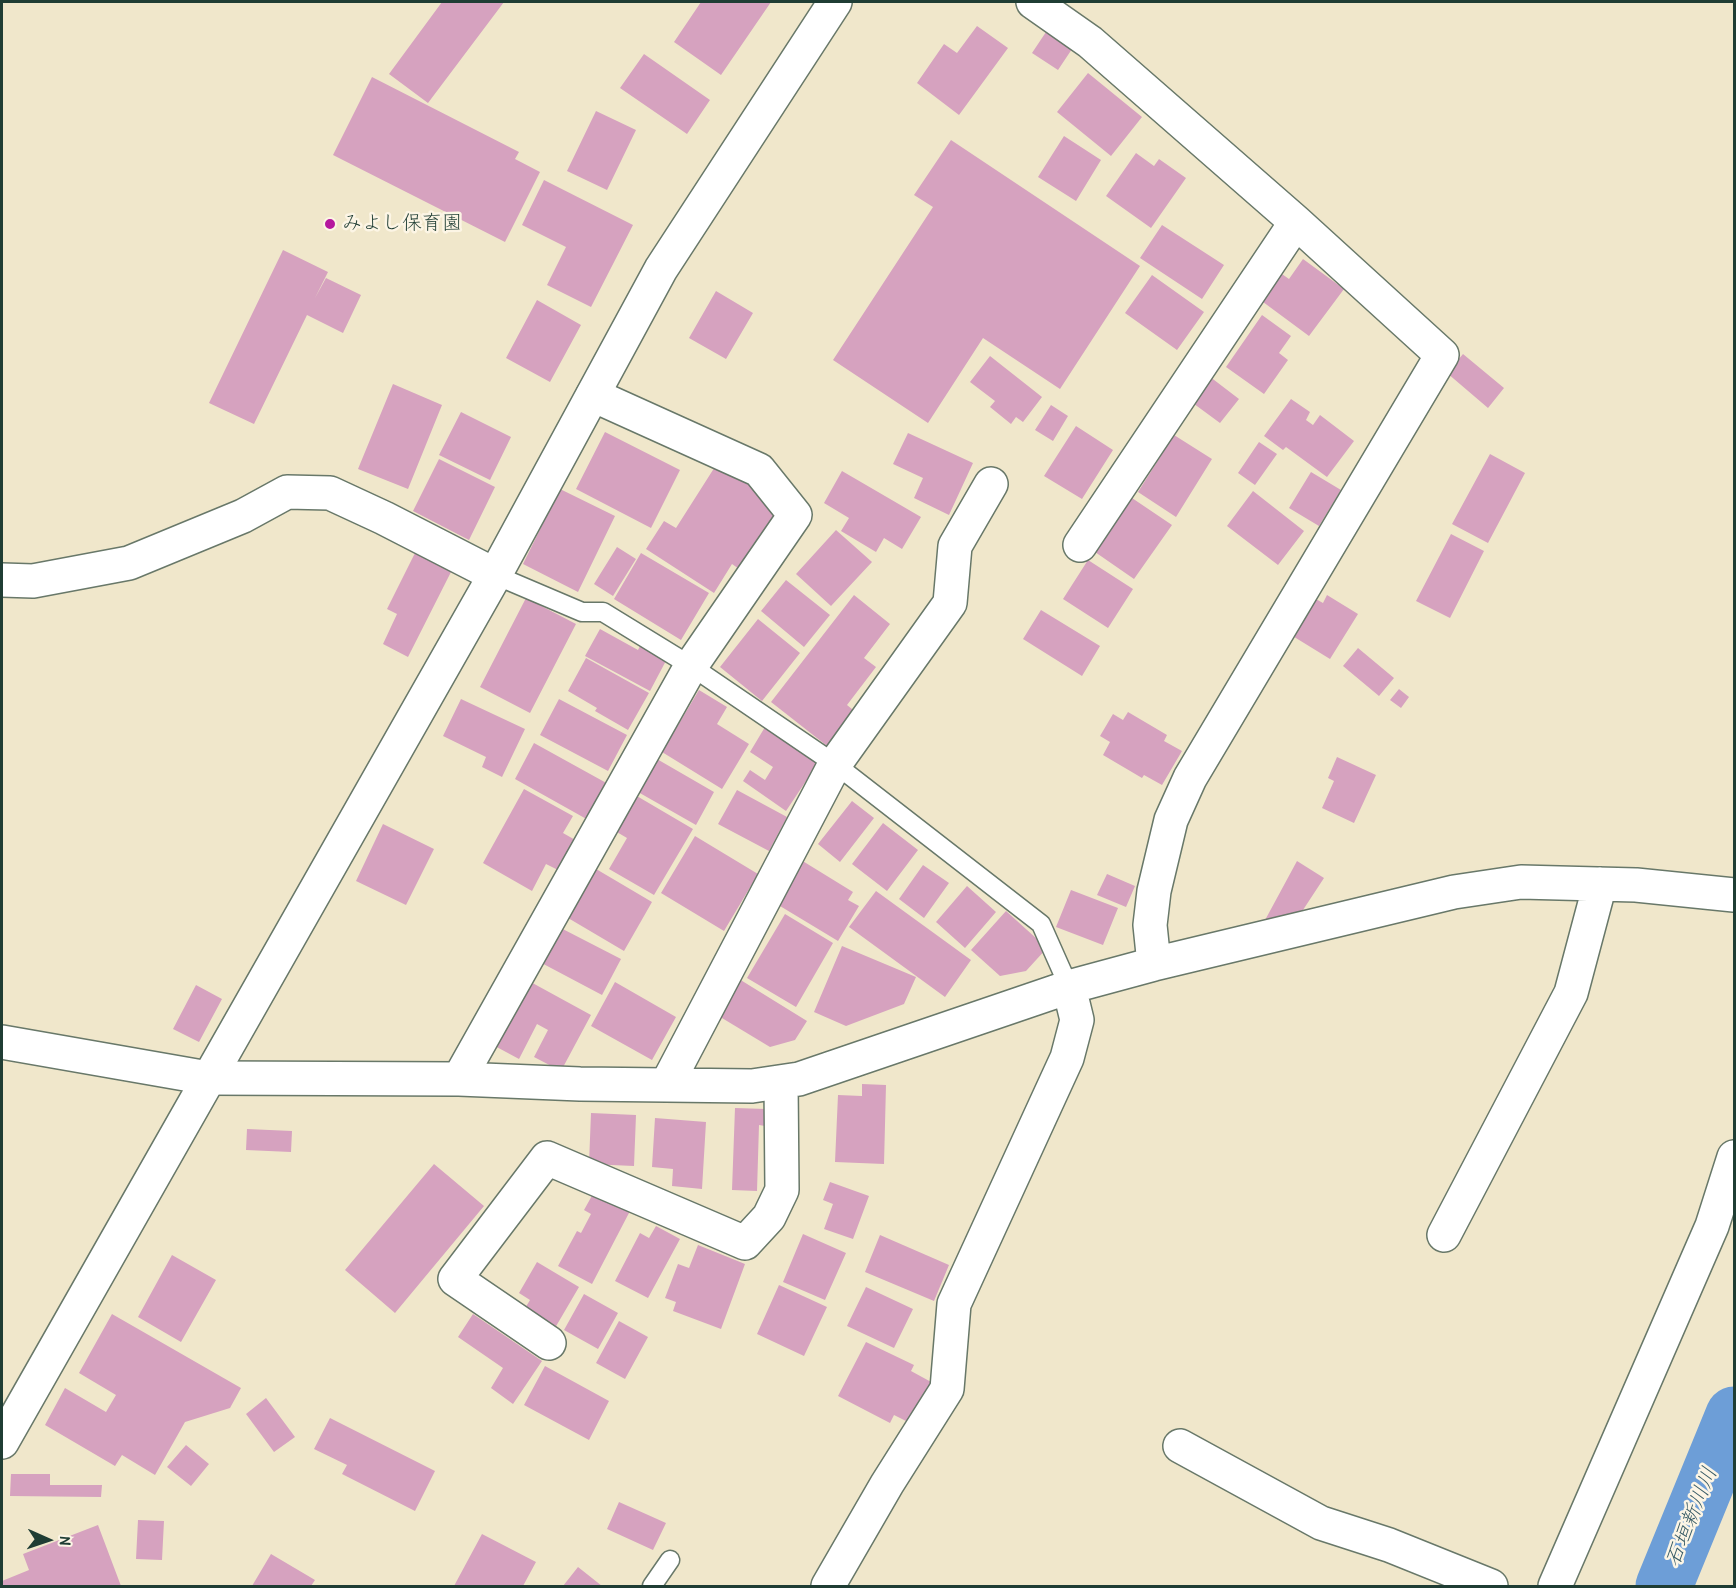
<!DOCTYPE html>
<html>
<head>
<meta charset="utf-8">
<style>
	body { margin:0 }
	#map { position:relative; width:1736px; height:1588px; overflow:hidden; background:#f0e7cb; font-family:"Patrick Hand",sans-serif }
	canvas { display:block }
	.frame { position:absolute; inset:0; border:3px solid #1f3d34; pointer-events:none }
	.north { position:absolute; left:18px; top:1510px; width:60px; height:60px; -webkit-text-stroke:4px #fcf5e5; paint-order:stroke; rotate:93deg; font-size:16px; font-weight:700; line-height:24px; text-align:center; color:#1f3d34 }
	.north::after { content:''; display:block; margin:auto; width:21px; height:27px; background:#1f3d34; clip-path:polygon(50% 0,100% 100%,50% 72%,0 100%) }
</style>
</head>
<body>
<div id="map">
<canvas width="1736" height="1588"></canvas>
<div class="frame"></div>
<div class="north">N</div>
</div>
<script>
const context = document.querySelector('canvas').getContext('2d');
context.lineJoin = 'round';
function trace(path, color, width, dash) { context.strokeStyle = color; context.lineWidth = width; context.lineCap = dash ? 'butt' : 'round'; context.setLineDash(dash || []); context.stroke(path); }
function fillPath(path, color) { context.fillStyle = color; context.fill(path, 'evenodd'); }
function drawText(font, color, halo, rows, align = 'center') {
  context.font = font + ' "Patrick Hand","Klee One",sans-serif'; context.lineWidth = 5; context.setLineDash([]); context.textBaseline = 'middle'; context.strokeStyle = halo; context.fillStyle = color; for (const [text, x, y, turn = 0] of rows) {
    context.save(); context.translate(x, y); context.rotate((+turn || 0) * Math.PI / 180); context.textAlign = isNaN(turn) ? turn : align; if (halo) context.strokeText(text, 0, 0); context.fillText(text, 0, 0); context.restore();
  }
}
const river = new Path2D(`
	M1664 1586 1734 1415`);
const building = new Path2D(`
	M442 2H504L428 103 389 74Z
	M701 2H771L721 75 674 42Z
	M977 26 1008 48 959 115 917 83 944 44 957 53Z
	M1050 26 1076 43 1058 70 1032 53Z
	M644 54 710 100 687 134 620 88Z
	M1088 73 1142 117 1111 156 1057 112Z
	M372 77 519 152 515 159 540 172 505 242 333 155Z
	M596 111 636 130 607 190 567 171Z
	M1064 136 1101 160 1076 201 1038 177Z
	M951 140 1140 266 1060 389 983 338 928 423 833 360 933 207 914 195Z
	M1136 153 1154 166 1159 159 1186 178 1151 228 1106 196Z
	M544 180 633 225 591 307 547 285 566 247 522 225Z
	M1162 225 1224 265 1202 299 1140 258Z
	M283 250 328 272 315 298 326 278 361 295 343 333 307 315 254 424 209 403Z
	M1303 259 1344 289 1309 336 1259 299 1279 272 1289 279Z
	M1152 275 1204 312 1177 350 1125 313Z
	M716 291 753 313 726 359 689 338Z
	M537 300 581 325 550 382 506 358Z
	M1262 315 1291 336 1279 353 1288 360 1264 394 1226 367Z
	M1463 354 1504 388 1488 408 1447 373Z
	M990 356 1042 397 1023 422 1016 417 1011 424 990 407 995 401 970 382Z
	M1205 373 1239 399 1220 423 1186 398Z
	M393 384 442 405 408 489 358 469Z
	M1291 399 1310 412 1306 420 1313 425 1320 415 1354 441 1327 477 1286 447 1283 450 1264 436Z
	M1051 405 1068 416 1053 441 1035 430Z
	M461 412 511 437 490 480 439 455Z
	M1076 426 1113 450 1082 499 1044 476Z
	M605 432 680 470 651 528 576 489Z
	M908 433 973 463 949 515 914 498 923 478 893 464Z
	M1174 435 1212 459 1176 517 1138 492Z
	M1259 442 1277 454 1255 485 1238 473Z
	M1490 454 1525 473 1488 543 1452 524Z
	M439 459 495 487 469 540 413 511Z
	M718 462 783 504 742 571 732 564 714 593 646 549 664 521 676 528Z
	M842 471 921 517 902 549 884 538 876 552 841 531 849 518 824 503Z
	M1311 472 1341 490 1319 526 1289 508Z
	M560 489 615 516 578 592 523 564Z
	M1253 491 1304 531 1278 565 1227 526Z
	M1132 498 1172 525 1134 579 1095 552Z
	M836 530 872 562 831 606 796 574Z
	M1451 534 1484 551 1450 618 1416 601Z
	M617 547 636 559 613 596 594 584Z
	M416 551 452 570 408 657 383 644 397 614 387 609Z
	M641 553 709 593 681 640 614 599Z
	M1088 560 1133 589 1108 628 1063 599Z
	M786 580 830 615 804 647 761 611Z
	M854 595 890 624 864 658 876 667 847 705 858 714 831 749 771 702Z
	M1327 595 1358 614 1330 659 1291 635 1314 598 1323 603Z
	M526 598 576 624 530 713 480 687Z
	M1041 610 1100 646 1082 676 1023 639Z
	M758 619 800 653 762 701 720 667Z
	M600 629 638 650 643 640 669 655 650 691 585 656Z
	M1358 648 1394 678 1379 696 1343 666Z
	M586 658 649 693 628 730 595 711 597 708 568 691Z
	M1399 689 1409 697 1401 708 1390 700Z
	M699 690 727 707 717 724 749 744 722 789 662 752Z
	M461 699 525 729 502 777 482 767 486 757 443 736Z
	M559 699 627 735 608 771 540 735Z
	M1128 712 1167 735 1164 741 1182 751 1162 785 1144 775 1142 778 1103 755 1110 742 1100 736 1113 714 1123 720Z
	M765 727 818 763 786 811 743 781 750 770 765 780 773 767 750 752Z
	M534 743 610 785 590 821 515 779Z
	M650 755 714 792 696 825 631 788Z
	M1337 757 1376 775 1354 823 1322 808 1334 781 1328 778Z
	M524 789 573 816 563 833 577 841 560 871 546 864 532 891 483 863Z
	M737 790 787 817 769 851 718 824Z
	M630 792 693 829 654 895 609 869 627 838 610 828Z
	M852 801 874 818 840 862 818 844Z
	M883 823 918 850 887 891 852 864Z
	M383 824 434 849 406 905 356 881Z
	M695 836 758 874 724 931 661 893Z
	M801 860 853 892 848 900 859 906 838 941 775 903Z
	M1297 861 1324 878 1301 913 1264 922Z
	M923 865 949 883 924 918 899 899Z
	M591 866 652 902 624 951 563 915Z
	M1107 874 1135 886 1126 907 1097 895Z
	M967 886 996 912 965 948 936 922Z
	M1071 890 1118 908 1103 945 1056 927Z
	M876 891 971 960 945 997 849 927Z
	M1006 911 1047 948 1026 971 1000 976 971 950Z
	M785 914 833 943 796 1007 747 978Z
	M553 924 621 959 602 995 534 959Z
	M842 946 916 977 904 1004 846 1026 814 1012Z
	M739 979 807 1021 795 1040 770 1047 717 1015Z
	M527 980 591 1015 561 1071 534 1057 548 1030 537 1024 519 1059 493 1045Z
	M615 982 676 1017 652 1060 591 1026Z
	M196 985 222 999 199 1042 173 1029Z
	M862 1084 886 1085 884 1164 835 1162 838 1095 862 1096Z
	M735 1108 766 1109 765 1126 759 1125 757 1191 732 1190Z
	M591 1113 636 1115 634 1166 589 1164Z
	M655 1118 706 1122 702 1189 672 1186 673 1169 652 1167Z
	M247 1129 292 1131 291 1152 246 1150Z
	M434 1164 484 1206 395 1313 345 1270Z
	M830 1182 869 1196 853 1239 824 1229 833 1204 823 1200Z
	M594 1192 630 1211 592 1284 558 1266 577 1231 581 1233 591 1214 584 1210Z
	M656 1226 680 1239 648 1298 615 1281 640 1233 649 1238Z
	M803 1234 846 1253 825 1300 783 1282Z
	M880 1235 949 1265 934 1301 865 1272Z
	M698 1245 745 1264 721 1329 673 1311 676 1302 665 1298 678 1264 689 1268Z
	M172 1255 216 1280 181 1342 138 1317Z
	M537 1262 579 1287 555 1328 524 1310 530 1300 519 1293Z
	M779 1285 827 1307 804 1356 757 1334Z
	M866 1287 913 1309 894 1348 847 1326Z
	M584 1294 618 1313 598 1349 564 1330Z
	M112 1314 241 1388 230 1408 185 1422 155 1475 122 1455 115 1466 45 1425 65 1388 106 1412 116 1395 79 1373Z
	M473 1314 542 1361 513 1404 491 1388 503 1368 458 1337Z
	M619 1321 648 1337 625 1379 596 1363Z
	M866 1342 914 1365 911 1371 933 1383 912 1424 894 1415 890 1423 838 1396Z
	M545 1366 609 1401 589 1440 524 1405Z
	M266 1398 295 1437 274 1452 246 1414Z
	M330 1418 435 1471 415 1511 342 1474 347 1465 314 1449Z
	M186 1445 209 1464 191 1486 167 1467Z
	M11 1474H50V1485H102L101 1497 10 1496Z
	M619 1502 666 1523 653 1550 607 1529Z
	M138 1520 164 1521 162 1560 136 1559Z
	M98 1525 121 1586H2V1581L29 1570 23 1554Z
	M482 1534 536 1562 523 1586H454Z
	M271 1554 315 1580 311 1586H252Z
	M578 1567 602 1586H563Z`);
const service = new Path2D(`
	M495 575 582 612H603L691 666 835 764 1041 924 1069 987
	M652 1586 670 1560`);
const minor = new Path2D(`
	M1033 2 1090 42 1296 222 1442 355 1190 778 1171 820 1154 891 1150 925 1154 964
	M1080 545 1296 222
	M2 580 33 581 129 563 243 516 287 492 330 493 384 518 495 575
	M208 1078 459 1079 580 1084 752 1086 799 1079 1069 987 1154 964 1454 892 1521 882 1636 885 1734 895
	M459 1079 691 666 795 515 759 470 593 395
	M667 1084 835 764 950 603 955 546 991 484
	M1444 1235 1571 993 1600 884
	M549 1343 455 1279 547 1158 745 1243 769 1217 782 1190 781 1082
	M1180 1446 1321 1523 1389 1545 1491 1586
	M828 1586 887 1484 947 1389 954 1304 1067 1058 1077 1020 1069 987`);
const tertiary = new Path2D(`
	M2 1042 208 1078
	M2 1442 495 575 661 269 835 2
	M1555 1586 1712 1226 1734 1157`);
const markers = [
	[330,224,6,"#b5179e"]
];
const poiNames = [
	["みよし保育園",342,224]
];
const waterNames = [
	["石垣新川川",1692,1517,-68]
];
trace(river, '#6d9ed7', 57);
fillPath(building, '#d6a2bf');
trace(service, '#687869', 21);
trace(minor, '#687869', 36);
trace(tertiary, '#687869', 36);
trace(service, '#fff', 18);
trace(minor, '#fff', 33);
trace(tertiary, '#fff', 33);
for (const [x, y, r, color] of markers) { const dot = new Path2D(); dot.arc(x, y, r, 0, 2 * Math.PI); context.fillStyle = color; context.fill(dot); trace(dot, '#fcf5e5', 2); }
drawText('20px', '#1f3d34', '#fcf5e5', poiNames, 'left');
drawText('italic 21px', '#365a65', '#fcf5e5', waterNames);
</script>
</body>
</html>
